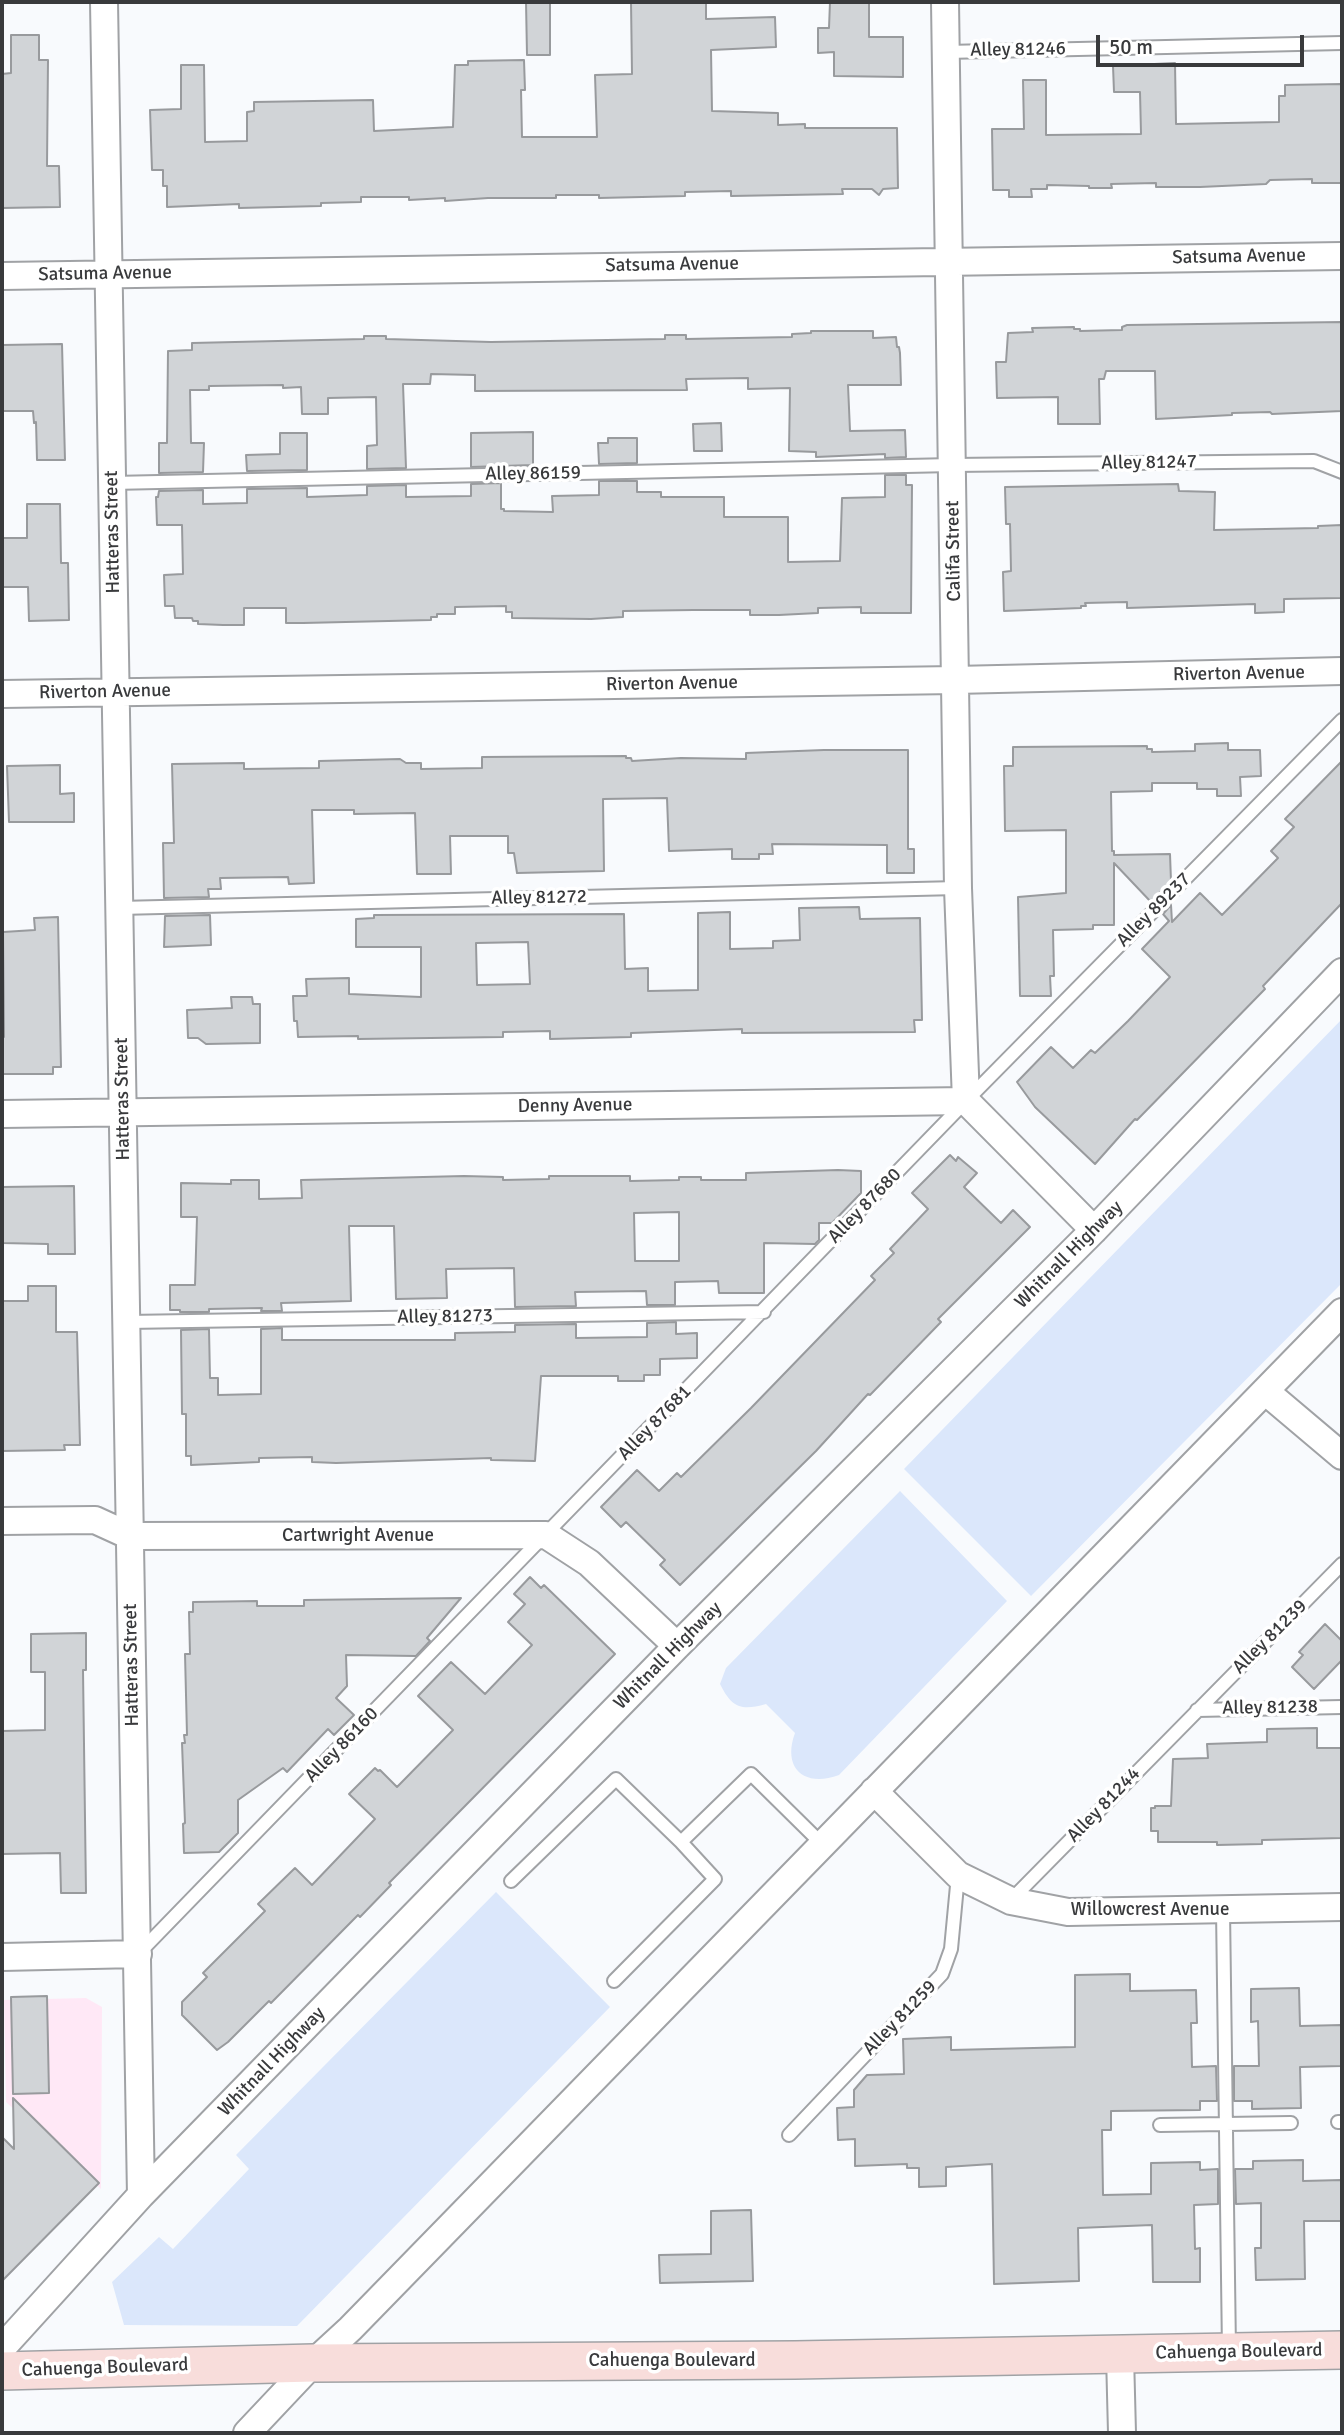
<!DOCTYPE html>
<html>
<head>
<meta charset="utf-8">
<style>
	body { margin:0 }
	#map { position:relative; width:1344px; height:2435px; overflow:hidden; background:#f8fafd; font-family:Signika,sans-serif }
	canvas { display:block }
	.frame { position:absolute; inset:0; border:4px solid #393a3c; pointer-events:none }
	.scale { position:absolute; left:1096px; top:35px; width:208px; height:32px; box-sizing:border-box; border:4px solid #393a3c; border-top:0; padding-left:9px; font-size:21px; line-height:24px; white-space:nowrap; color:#393a3c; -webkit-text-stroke:5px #fff; paint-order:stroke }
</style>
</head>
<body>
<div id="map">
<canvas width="1344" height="2435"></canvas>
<div class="frame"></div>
<div class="scale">50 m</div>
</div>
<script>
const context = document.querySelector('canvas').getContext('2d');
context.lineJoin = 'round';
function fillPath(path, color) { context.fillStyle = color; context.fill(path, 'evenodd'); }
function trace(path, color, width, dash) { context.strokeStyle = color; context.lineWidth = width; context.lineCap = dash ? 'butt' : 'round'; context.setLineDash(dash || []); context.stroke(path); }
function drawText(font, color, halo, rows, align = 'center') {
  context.font = font + ' Signika,sans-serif'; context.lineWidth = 7; context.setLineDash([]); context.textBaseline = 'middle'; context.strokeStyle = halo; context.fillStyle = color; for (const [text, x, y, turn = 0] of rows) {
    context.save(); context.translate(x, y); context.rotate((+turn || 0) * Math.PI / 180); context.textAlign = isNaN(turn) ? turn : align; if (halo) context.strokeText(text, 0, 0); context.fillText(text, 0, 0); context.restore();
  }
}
const commercial = new Path2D(`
	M86 1998 102 2007 101 2189 6 2102 4 2000Z`);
const green = new Path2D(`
	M1342 1019V1283L1031 1596 904 1469Z
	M900 1491 1007 1601 839 1775C804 1788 782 1768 795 1733L766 1704C741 1711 732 1708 720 1684L726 1668Z
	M496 1892 610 2007 297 2326 124 2325 112 2282 159 2237 173 2249 249 2169 236 2155Z`);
const building = new Path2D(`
	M526 2H550V55H527Z
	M631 2H706V19L775 17 776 47 711 50 712 111 778 113V125L805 124V128H897L898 188 883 189 879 195 872 189H842L843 194 731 196V191L685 192V196L599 198V195H556V198H488L445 201V198L409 200V197H361V202L321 203V206L239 208V204L167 207V186H163V170H152L150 110 181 109V65H204L205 142 247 141V112L254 111V102L373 100 374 131 453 127 455 65H468V61L524 60 525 90H521L522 137H597L595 75 632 74Z
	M830 2H869V37H903V77L834 76V52L818 53V28H829Z
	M11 35H39V60H48L47 166H59L60 207 2 208V74L11 73Z
	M1175 63 1176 124 1279 122V96H1285V85L1342 84V183H1312V179L1270 180 1266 184 1200 187H1156V183L1111 184 1112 188H1089V186L1047 185V189H1031L1032 197H1009V190H993L992 129H1024L1023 80H1046V135L1141 134 1140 92H1114L1113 66Z
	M1342 322V411L1272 414 1270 412 1232 413V415L1156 419 1155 371H1106L1104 379H1099L1100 424H1058V397L997 398 996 362H1006L1008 333 1033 332 1032 328 1074 327V329H1080V331L1122 330V327L1127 325Z
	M811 331H873V338L896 337 897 347H899L900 353 901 385H848L850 431 905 430 906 457 885 458V454L816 457V452L789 451 790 388 748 389V378L686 379 687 390 475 391V375L431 374 430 384H403L406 468 367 469V446L377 445 376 397 328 398V414H302L301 387 283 388V385L209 386V390H190L191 443H204L203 472 159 473V443H167L168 351 192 350V343L364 339V336H386V339L491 342 665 339V335H686V339L792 337V334L811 333Z
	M62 344 65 460H37L36 422 34 423 33 411H2V345Z
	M721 423 722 451H694L693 424Z
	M533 432V465L471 467V433Z
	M280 433H307V470L247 471 246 455 280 454Z
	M608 438H637V463L599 464 598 443H608Z
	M885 475H906V485H912L911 613H861V607L818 608V613L779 615H750V610H693L623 611V617L591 619 512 618V612H506V606L455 607V614H437V617H431V620L303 623H286V608H244V625H223L198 624V621H193L192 618H175L174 606H165L164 575 183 574 182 525H157L156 497H158L159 491 203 490V504L247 503V489L307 488V497L367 495V486L406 485V497L471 496V484L501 483V509H504V511L553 512 552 496 599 495V481H637V492H661V497H724V517H788V562L840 561 842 498 885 497Z
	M1178 484 1179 491 1215 492 1214 530 1318 528V526L1342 525V598L1284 599V612L1255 613V604L1127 608V602L1085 603 1086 606H1081V608L1004 611 1003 572 1011 571 1010 524H1006L1005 487Z
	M27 504H60L61 563H68L69 620 29 621 28 587H2V538H27Z
	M1228 743V750H1260L1261 776 1240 777 1241 796H1217V789H1197V783H1152V791L1111 792 1112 851H1114V855L1170 854 1171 881 1151 902 1114 863V925H1093V929L1053 930 1054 976H1050L1051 996H1020L1018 897 1066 893V830L1005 831 1004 766H1013V747L1147 746V749H1152V752L1195 751V744Z
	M824 750H908V849H914V873H887V845L772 844 773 854H759V859H732V849L669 851 667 798 603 799 604 871 517 873 514 853H508V836H450L451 874H417L415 813 354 814V810H312L314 883 289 884 288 877 220 878 221 889H208L209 897 164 898 163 843H174L172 764 244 763V769L319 768V761L400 759 406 763H421V769L482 768V757L626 756V758H631L632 761 681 758 746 759V753Z
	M1342 761V903L1263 986 1265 989 1137 1120 1135 1119 1095 1164 1035 1107 1017 1082 1051 1047 1073 1068 1091 1050 1095 1053 1128 1021 1170 977 1142 949 1169 921 1163 914 1171 905 1172 922 1200 893 1222 915 1278 858 1271 851 1294 827 1285 819Z
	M60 765V794L74 793V822H9L7 766Z
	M859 907 860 919 920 918 922 1020H914L915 1032 742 1033V1029L631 1033V1037L590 1038 550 1039V1031L503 1032V1037L358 1039V1036L298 1037 297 1021H294L293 996H307L306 979 349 978V994L421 997V947H356V919L374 918V915L624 914 625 969 648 968V991L698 990V913L730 912V949L773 948V941L800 940 799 908ZM528 942 530 984 477 985 476 943Z
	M210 915 211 945 164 947 165 916Z
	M58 917 61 1067H53V1074H2V1037H4L3 932 35 930 34 918Z
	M231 997H252L253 1004H260V1043L206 1044 198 1038H188L187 1010 232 1008Z
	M950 1155 956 1161 958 1157 977 1173 964 1187 1001 1223 1013 1210 1030 1227 938 1319 941 1322 870 1395 868 1394 816 1451 680 1585 660 1565 665 1560 626 1522 621 1527 601 1507 637 1470 659 1491 677 1473 681 1477 751 1408 875 1280 871 1276 894 1253 890 1249 928 1209 912 1193Z
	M838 1170 861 1171V1193L832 1223H819V1240L815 1244 764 1243V1293H719L718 1281 675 1282V1305H647L646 1291 575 1292 576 1306 515 1307 514 1268 446 1269 447 1298 396 1299 394 1226H349L351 1301 281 1303 282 1311H261L262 1308 209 1309V1312H180V1310H170V1285H195L197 1217H181V1183L231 1184V1180H259V1199L302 1198 301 1180 464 1176 503 1177V1180L549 1179V1176H630V1181L679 1180V1177H701V1180H746V1173ZM679 1212V1261H635L634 1213Z
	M74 1186 75 1254H48V1244L2 1243V1187Z
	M28 1286H56V1332H77L80 1445H64L65 1450 2 1451V1301H28Z
	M676 1322V1334L697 1333V1358L660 1359V1375H644V1381H618V1376H541L535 1461 491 1460V1458L336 1463 312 1462V1457L259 1458V1462L191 1465V1456H186V1414H182L181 1330 209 1329 210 1378H218V1395L261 1394V1329L282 1328V1340H455V1333L515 1332V1325L576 1324V1338L647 1337V1323Z
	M530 1577 541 1588 544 1585 615 1654 389 1883 391 1885 360 1917 358 1915 271 2003 269 2001 228 2042 217 2050 182 2015V2002L207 1977 203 1973 265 1911 258 1904 295 1868 312 1885 375 1819 349 1794 375 1768 378 1771 380 1770 397 1787 453 1730 418 1696 451 1662 485 1694 532 1645 508 1622 525 1604 514 1594Z
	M461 1598 427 1638 430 1641 416 1656 346 1655 347 1686 336 1698 354 1715 334 1735 328 1729 287 1772 283 1768 238 1800V1833L219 1852 184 1853 183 1824 185 1823 182 1743H185L184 1735H187L185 1654H190L189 1612H193V1602L257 1601V1606H304V1600Z
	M1325 1624 1342 1641V1660L1314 1689 1292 1667 1303 1655 1299 1652Z
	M86 1633V1670H83L86 1893H61L60 1853 2 1854V1731L45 1730V1672H31V1634Z
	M1317 1728V1748H1342V1838L1262 1840V1844L1217 1845V1842H1158V1831H1151V1808H1155V1806H1171L1173 1759 1208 1758 1207 1744 1267 1742V1729Z
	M1130 1974V1991L1196 1990 1197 2023H1191L1192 2067 1216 2066 1217 2101H1200V2110L1111 2111V2130H1102L1103 2195 1151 2194V2163L1200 2162V2170L1218 2169V2204L1194 2205 1195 2249 1200 2248V2282H1153L1152 2225 1078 2228 1079 2281 994 2284 992 2164 946 2167V2186L919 2187V2168H907V2164L855 2166V2139L838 2140 837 2108 854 2107V2090L867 2075 904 2074 903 2039 951 2037V2050L1075 2047V1975Z
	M1299 1988 1300 2026 1342 2025V2066L1300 2067 1301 2108 1252 2109V2101H1234V2066H1259L1258 2021 1251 2022V1989Z
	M47 1996 49 2093 13 2094 11 1997Z
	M13 2098 99 2183 2 2281V2137L14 2149Z
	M1303 2160V2181L1342 2180V2221H1304L1305 2279 1256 2280 1255 2248H1261V2203L1236 2204 1235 2169H1253V2161Z
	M751 2210 753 2281 660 2283 659 2255 711 2254V2211Z`);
const lane = new Path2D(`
	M946 52 1342 43
	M112 483 953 465 1314 461 1342 472
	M119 908 958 888
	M127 1322 764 1312
	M1197 1710 1342 1707
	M511 1881 616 1779 681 1842
	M1011 1900 1342 1564
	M1223 1910 1229 2350
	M140 1952 966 1101 1342 720
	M614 1981 715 1879 681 1842 751 1774 822 1844
	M1338 2122H1342
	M1160 2125 1291 2123
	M789 2135 942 1974 951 1949 958 1875`);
const street = new Path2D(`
	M104 2 141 2195
	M945 2 958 888 966 1101
	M2 276 1342 256
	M2 694 955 680 1342 671
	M2 1114 966 1101 1094 1230
	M1265 1391 1342 1456
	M2 1521 95 1520 130 1536 546 1535 589 1563 677 1646
	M874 1791 958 1875 1011 1901 1068 1912 1342 1907
	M2 1957 138 1954
	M2 2348 141 2195 677 1646 1094 1230 1342 972
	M1120 2355 1122 2433
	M247 2433 313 2363 350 2329 1342 1312`);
const secondary = new Path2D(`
	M2 2371 313 2363 795 2360 1342 2350`);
const streetNames = [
	["Alley 81246",1018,50,-1],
	["Satsuma Avenue",1239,257,-1],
	["Satsuma Avenue",672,265,-1],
	["Satsuma Avenue",105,274,-1],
	["Alley 81247",1149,463,-1],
	["Alley 86159",533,474,-1],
	["Hatteras Street",113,532,-91],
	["Califa Street",954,551,-91],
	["Riverton Avenue",1239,674,-1],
	["Riverton Avenue",672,684,-1],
	["Riverton Avenue",105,692,-1],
	["Alley 81272",539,898,-1],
	["Alley 89237",1154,910,-45],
	["Hatteras Street",123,1099,-91],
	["Denny Avenue",575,1106,-1],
	["Alley 87680",865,1206,-46],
	["Whitnall Highway",1069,1255,-45],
	["Alley 81273",445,1317,-1],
	["Alley 87681",655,1423,-46],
	["Cartwright Avenue",358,1536],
	["Alley 81239",1270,1637,-45],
	["Whitnall Highway",668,1656,-45],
	["Hatteras Street",132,1665,-91],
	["Alley 81238",1270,1708,-1],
	["Alley 86160",342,1745,-46],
	["Alley 81244",1104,1805,-46],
	["Willowcrest Avenue",1150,1910],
	["Alley 81259",900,2018,-46],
	["Whitnall Highway",272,2062,-46],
	["Cahuenga Boulevard",1239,2352,-1],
	["Cahuenga Boulevard",672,2361],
	["Cahuenga Boulevard",105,2368,-2]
];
fillPath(commercial, '#ffe8f6');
fillPath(green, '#dbe7fb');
fillPath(building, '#d1d4d7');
trace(building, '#989a9d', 2);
trace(lane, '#a0a2a5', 16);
trace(street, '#a0a2a5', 30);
trace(secondary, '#a0a2a5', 40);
trace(lane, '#fff', 12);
trace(street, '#fff', 26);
trace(secondary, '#f8dddb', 37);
drawText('19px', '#393a3c', '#fff', streetNames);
</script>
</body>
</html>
